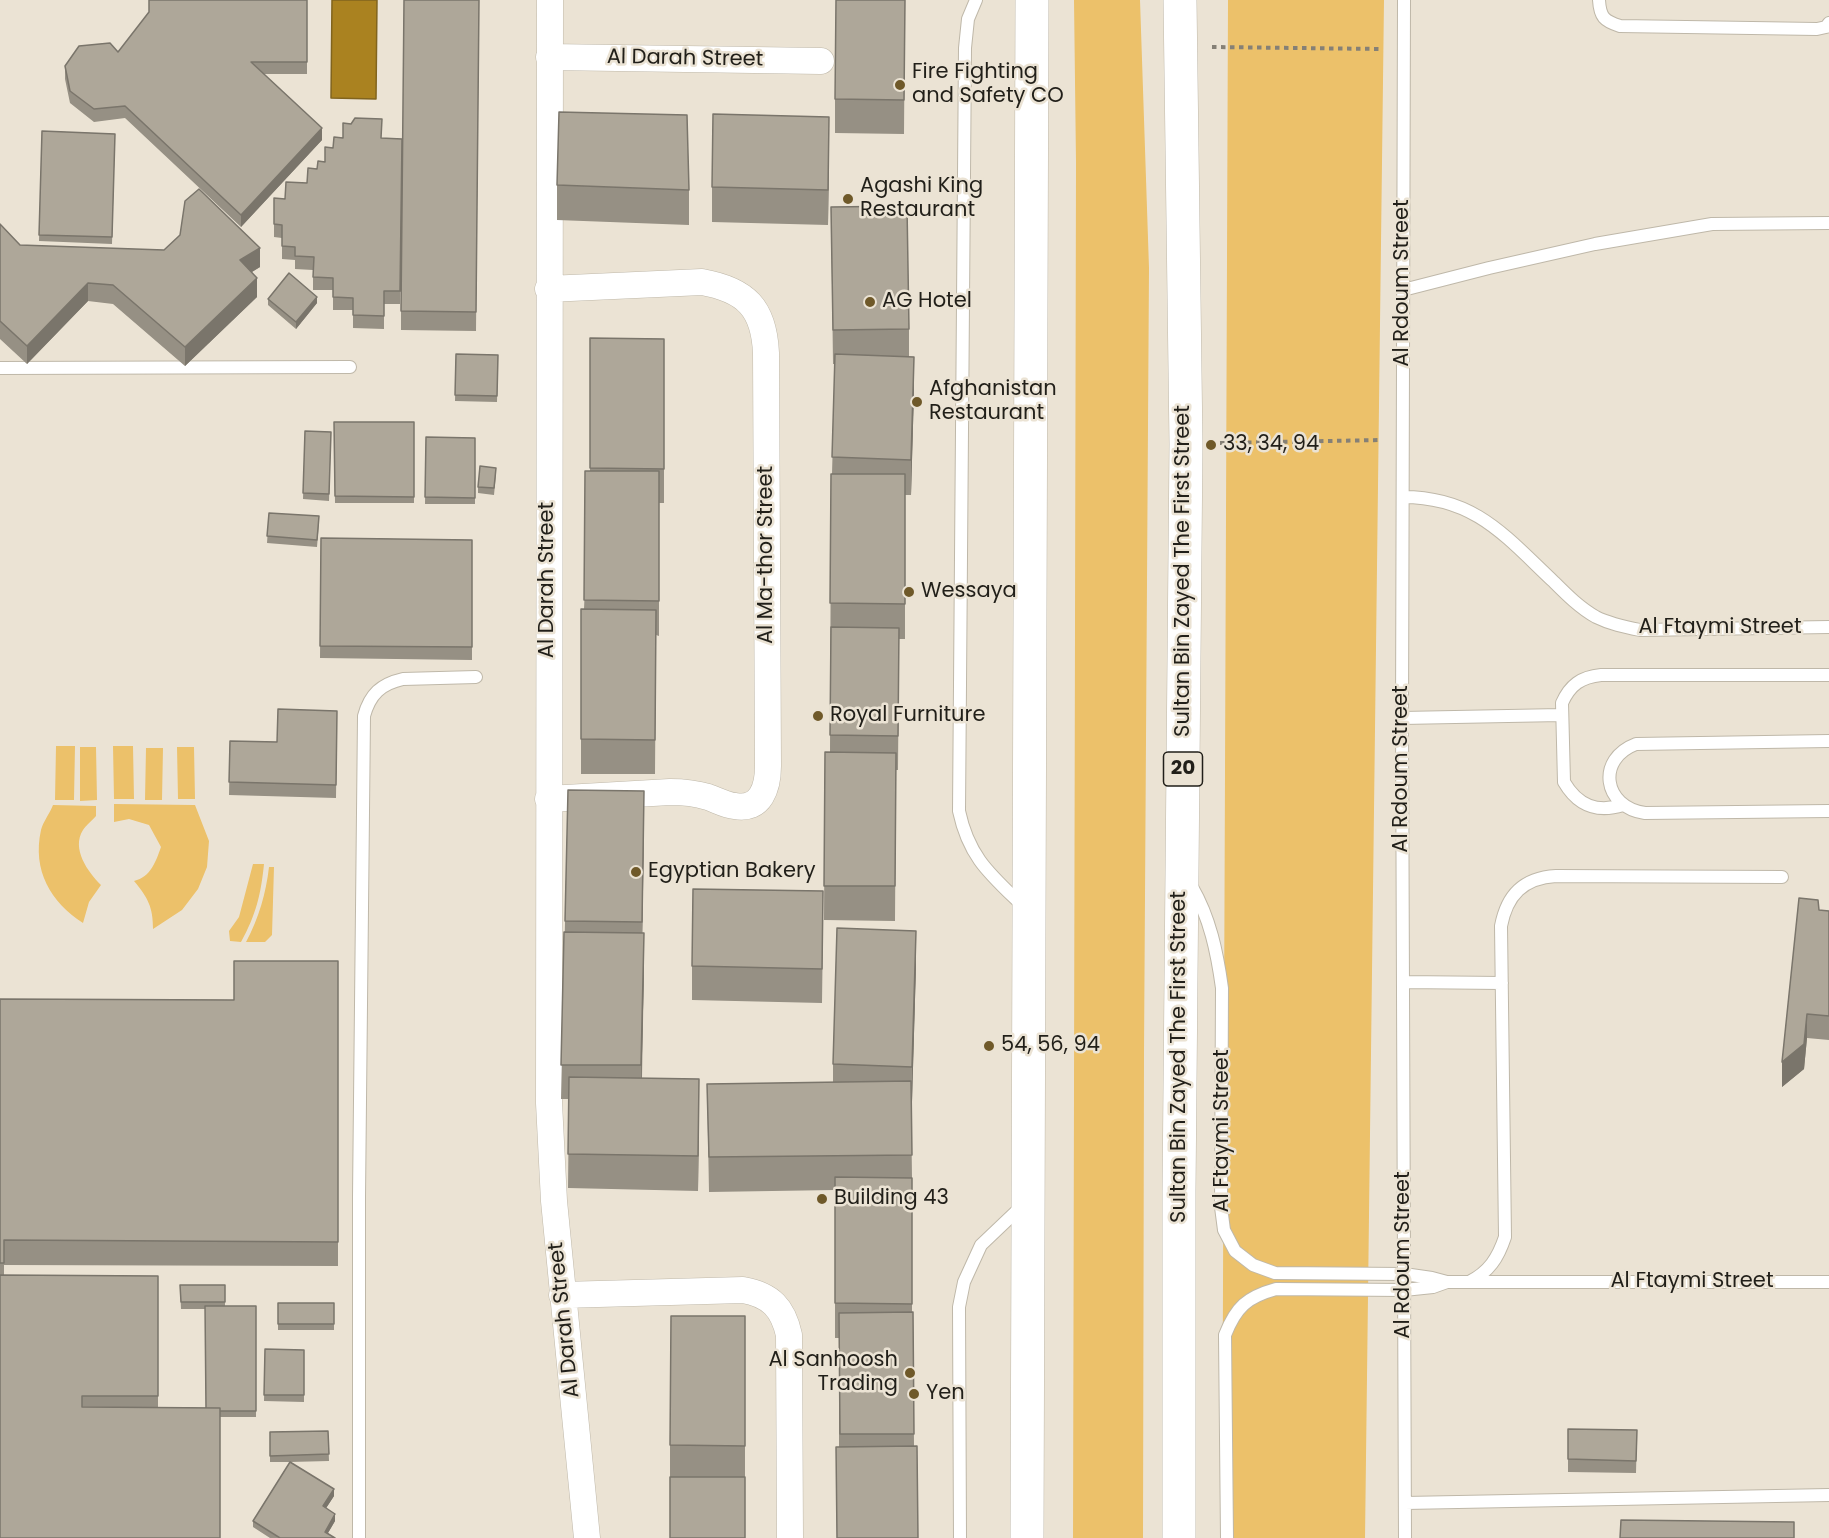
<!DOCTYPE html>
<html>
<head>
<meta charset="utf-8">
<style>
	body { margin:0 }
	canvas { display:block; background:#ebe3d4 }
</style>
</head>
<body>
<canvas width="1829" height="1538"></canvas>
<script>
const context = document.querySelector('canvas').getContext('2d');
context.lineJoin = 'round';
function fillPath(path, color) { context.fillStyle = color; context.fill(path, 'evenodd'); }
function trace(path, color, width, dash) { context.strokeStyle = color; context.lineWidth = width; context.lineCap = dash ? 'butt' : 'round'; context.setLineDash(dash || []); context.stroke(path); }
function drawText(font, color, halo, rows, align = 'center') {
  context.font = font + ' Poppins,sans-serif'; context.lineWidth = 5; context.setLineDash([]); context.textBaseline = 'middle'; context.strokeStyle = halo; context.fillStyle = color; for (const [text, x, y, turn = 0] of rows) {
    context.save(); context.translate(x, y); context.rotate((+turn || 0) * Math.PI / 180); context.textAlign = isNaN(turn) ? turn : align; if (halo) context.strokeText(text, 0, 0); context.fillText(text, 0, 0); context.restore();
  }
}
const green = new Path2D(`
	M1074 0H1140L1149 268 1144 1052 1143 1538H1073L1076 163Z
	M1228 0H1384L1365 1538H1222Z
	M56 746H75L74 800H55Z
	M113 746H133L134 799H114Z
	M80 747H96L97 800 80 801Z
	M177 747H194L195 799H178Z
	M146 748H163L162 800H145Z
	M114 804 195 805 209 841 207 867 198 889 182 910 153 929C153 907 148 898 134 881 151 877 156 861 161 847L149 825 129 819 114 822Z
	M53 805 96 806V816C92 821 86 825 83 830 71 849 88 872 101 885L89 902 83 923C51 902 32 871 41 830 43 822 50 813 53 805Z
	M253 864H264C261 894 256 915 241 942L230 941 229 931 239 917Z
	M269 867H274L272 935 265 942H246C259 918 266 893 269 867Z`);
const water = new Path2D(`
	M332 0H377L376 99 331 98Z`);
const path = new Path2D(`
	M1212 47 1381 49
	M1220 443 1380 440`);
const service = new Path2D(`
	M976 0 968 19 965 48 959 811C969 858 991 875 1024 907
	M1404 0 1402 718 1405 1538
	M1599 0C1600 17 1604 21 1620 26L1817 29 1826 27 1829 23
	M1403 290 1489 268 1595 244 1712 224 1829 223
	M0 368 350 367
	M1403 497C1475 497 1505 536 1554 582 1567 595 1580 608 1596 617 1610 624 1625 627 1640 630L1829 627
	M1402 718 1561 715
	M1829 741 1636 744C1596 759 1603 807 1645 813L1829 811
	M1623 805C1597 813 1578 806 1564 782L1562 703C1570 685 1581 677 1601 675H1829
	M1192 887C1210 918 1217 952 1222 988L1221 1207 1224 1230 1235 1251 1253 1265 1275 1273 1404 1274 1432 1278 1447 1282H1829
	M1403 982 1502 983
	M1469 1282C1489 1272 1498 1258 1505 1237L1501 926C1507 895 1523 878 1556 876L1782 877
	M1405 1503 1829 1495
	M359 1538V1197L364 716C370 694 381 684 403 679L476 677
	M960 1538 959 1307 964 1282 981 1245 1022 1206
	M1227 1538 1225 1335C1236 1307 1247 1297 1276 1289L1404 1290 1433 1287 1447 1282`);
const minor = new Path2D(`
	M550 0 549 1103 554 1201 587 1538
	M549 57 821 61
	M548 799 670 792C683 792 695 793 708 797 717 800 725 805 735 806 761 811 768 787 768 766L766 353C764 308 746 290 702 282L548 289
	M562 1295 743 1290C771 1295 783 1308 789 1335L790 1538`);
const primary = new Path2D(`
	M1027 1538 1032 0
	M1179 1538V1191L1186 444 1180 0`);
const wall = new Path2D(`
	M307 0V74H264L322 140 241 227 125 118 94 122 70 103 65 79V66Z
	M479 0 476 331 401 330V235L400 304H384V329L353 328V310H333V290H313V270L295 269V260L282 259V238L274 237V198L285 199 307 183 317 169 325 162 333 148 382 138 402 139Z
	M905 0 904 134 835 133V99Z
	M42 131 115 134 112 244 39 241Z
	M829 151 828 225 712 222V187Z
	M557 185 689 190V225L557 220Z
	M831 207 909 329V357L914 391 911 495H905V639H899L898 770H896L895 921 824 920 825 752 830 753 831 474H832L835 364H833Z
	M0 224 20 245 260 267 252 272 257 297 185 366 113 304 88 301 27 364 0 339Z
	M268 299 317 303 296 329 268 305Z
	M590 338 664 339V503H659V636L656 635 655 774H581V609H584L590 471Z
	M456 354 498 355 497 402 455 401Z
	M334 422H414V503H335Z
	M305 431 331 432 329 501 303 499Z
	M426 437 475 438V504H425Z
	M496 474 494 495 478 493V487Z
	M269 513 319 522 317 547 267 543Z
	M321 538 472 540V660L320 658Z
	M337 711 336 798 229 795 230 741 277 742Z
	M568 790 644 826 642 933 644 968 642 1078 699 1114 698 1191 568 1188 569 1099H561Z
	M1819 910 1829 911V1040L1807 1038 1804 1069 1782 1087Z
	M823 926 822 1003 692 1000V966Z
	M338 961V1266L4 1265V1275L158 1276V1408H206L205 1309H181L180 1285H225V1306H256V1417H220L0 1538V999L234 1000Z
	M916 965 912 1102 911 1101 912 1178V1312H913L914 1446 918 1538H837L836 1447H839V1338H835V1190L709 1192 707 1084 833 1082V1064Z
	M278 1303H334V1330H278Z
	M745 1316V1538L670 1477V1445Z
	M265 1349 304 1350V1402L264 1401Z
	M1568 1429 1637 1430 1636 1473 1568 1472Z
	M328 1431 329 1461 290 1462 334 1496 326 1508 335 1521 328 1533 335 1538H270L253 1527V1521L290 1462H270V1432Z`);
const shadedWall = new Path2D(`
	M829 117V151L828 225V190Z
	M322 128V140L241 227V215Z
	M260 248V267L240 279V260Z
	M257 278V297L185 366V347Z
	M88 283V301L27 364V346Z
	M317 297V303L296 329V322Z
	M914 357V391L911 495V460Z
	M644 791V826L642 957V922Z
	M916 931V965L912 1102V1067Z
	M644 933V968L641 1099V1065Z
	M1807 1014V1038L1804 1069 1782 1087V1062Z
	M699 1079V1114L698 1191V1156Z
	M334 1489V1496L323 1513V1506Z
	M335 1514V1521L325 1538V1532Z`);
const building = new Path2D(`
	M149 0H307V62H251L322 128 241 215 125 106 94 109 70 91 65 66 79 46 110 43 118 52 149 12Z
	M404 0H479L476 312 401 311Z
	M836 0H905L904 100 835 99Z
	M559 112 687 115 689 190 557 185Z
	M713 114 829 117 828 190 712 187Z
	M355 118 382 119 381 138 402 139 400 291H384V316L353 315V298L333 297V278L313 277 314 257 295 256V247L282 246V225L274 224V198L285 199 286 182 307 183 308 168 317 169 318 161 325 162V147L333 148 334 137 343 138V123L351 124Z
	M42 131 115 134 112 237 39 235Z
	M199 189 260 248 240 260 257 278 185 347 113 285 88 283 27 346 0 321V224L20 245 164 250 180 235 185 201Z
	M907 206 909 329 833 330 831 207Z
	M289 273 317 297 296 322 268 299Z
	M590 338 664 339V469L590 468Z
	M456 354 498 355 497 396 455 395Z
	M835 354 914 357 911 460 832 457Z
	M334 422H414V497L335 496Z
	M305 431 331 432 329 494 303 493Z
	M426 437 475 438V498L425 497Z
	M480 466 496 468 494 488 478 487Z
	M585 471H659V601L584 600Z
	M831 474H905V604L830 603Z
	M269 513 319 516 317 540 267 536Z
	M321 538 472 540V647L320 646Z
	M581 609 656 610 655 740 581 739Z
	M831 627 899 628 898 736 830 735Z
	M278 709 337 711 336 785 229 782 230 741 277 742Z
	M825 752 896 753 895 886H824Z
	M568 790 644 791 642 922 565 921Z
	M693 889 823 891 822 969 692 966Z
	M1799 898 1818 900 1819 910 1829 911V1016L1807 1014 1804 1044 1782 1062Z
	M837 928 916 931 912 1067 833 1064Z
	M564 932 644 933 641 1065H561Z
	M234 961H338V1242L4 1240V1263H0V999L234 1000Z
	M569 1077 699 1079 698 1156 568 1154Z
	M911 1081 912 1155 709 1157 707 1084Z
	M835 1177 912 1178V1304L835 1303Z
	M0 1275 158 1276V1396H82V1407L220 1408V1538H0Z
	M180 1285H225V1302H181Z
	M278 1303H334V1324H278Z
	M205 1306H256V1411H220V1408H206Z
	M913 1312 914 1434H840L839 1313Z
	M671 1316H745V1446L670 1445Z
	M265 1349 304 1350V1395H264Z
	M1568 1429 1637 1430 1636 1461 1568 1459Z
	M328 1431 329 1454 270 1456V1432Z
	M917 1446 918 1538H837L836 1447Z
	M290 1462 334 1489 323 1506 335 1514 325 1532 335 1538H280L253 1521Z
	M670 1477H745V1538H670Z
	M1621 1520 1794 1522V1538H1620Z`);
const markers = [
	[900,85,6,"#6f5929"],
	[848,199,6,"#6f5929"],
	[870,302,6,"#6f5929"],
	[917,402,6,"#6f5929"],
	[1211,445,6,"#6f5929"],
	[909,592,6,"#6f5929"],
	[818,716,6,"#6f5929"],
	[636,872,6,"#6f5929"],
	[989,1046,6,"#6f5929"],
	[822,1199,6,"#6f5929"],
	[910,1373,6,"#6f5929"],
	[914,1394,6,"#6f5929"]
];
const shields = [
	[1183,769,39]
];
const shieldNames = [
	["20",1183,769]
];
const streetNames = [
	["Al Darah Street",685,59,1],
	["Al Rdoum Street",1403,283,-90],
	["Al Ma-thor Street",767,555,-90],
	["Sultan Bin Zayed The First Street",1184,571,-90],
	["Al Darah Street",548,580,-90],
	["Al Ftaymi Street",1720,628],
	["Al Rdoum Street",1402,769,-90],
	["Sultan Bin Zayed The First Street",1180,1057,-90],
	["Al Ftaymi Street",1223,1131,-90],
	["Al Rdoum Street",1404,1255,-90],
	["Al Ftaymi Street",1692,1282],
	["Al Darah Street",565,1320,-96]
];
const poiNames = [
	["Fire Fighting",912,73],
	["and Safety CO",912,97],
	["Agashi King",860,187],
	["Restaurant",860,211],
	["AG Hotel",882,302],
	["Afghanistan",929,390],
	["Restaurant",929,414],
	["33, 34, 94",1223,445],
	["Wessaya",921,592],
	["Royal Furniture",830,716],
	["Egyptian Bakery",648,872],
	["54, 56, 94",1001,1046],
	["Building 43",834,1199],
	["Al Sanhoosh",898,1361,"right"],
	["Trading",898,1385,"right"],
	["Yen",926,1394]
];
fillPath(green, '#ecc16a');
fillPath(water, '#aa8220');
trace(water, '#81641e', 1.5);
trace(service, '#bfb8a9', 14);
trace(minor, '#bfb8a9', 27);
trace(primary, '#bfb8a9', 34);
trace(path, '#858076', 4, [4.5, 4.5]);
trace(service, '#fff', 12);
trace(minor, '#fff', 26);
trace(primary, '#fff', 33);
fillPath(wall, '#969084');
fillPath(shadedWall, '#7a756b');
fillPath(building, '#aea799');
trace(building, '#7a756b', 1.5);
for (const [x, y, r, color] of markers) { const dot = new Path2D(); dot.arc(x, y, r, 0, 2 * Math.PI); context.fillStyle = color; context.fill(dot); trace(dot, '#ebe3d4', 2); }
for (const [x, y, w] of shields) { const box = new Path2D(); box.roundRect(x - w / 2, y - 17, w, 34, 4.5); context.fillStyle = '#ebe3d4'; context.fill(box); trace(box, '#211f19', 1.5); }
drawText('bold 20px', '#211f19', null, shieldNames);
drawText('21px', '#211f19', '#ebe3d4', streetNames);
drawText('21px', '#211f19', '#ebe3d4', poiNames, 'left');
</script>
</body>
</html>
